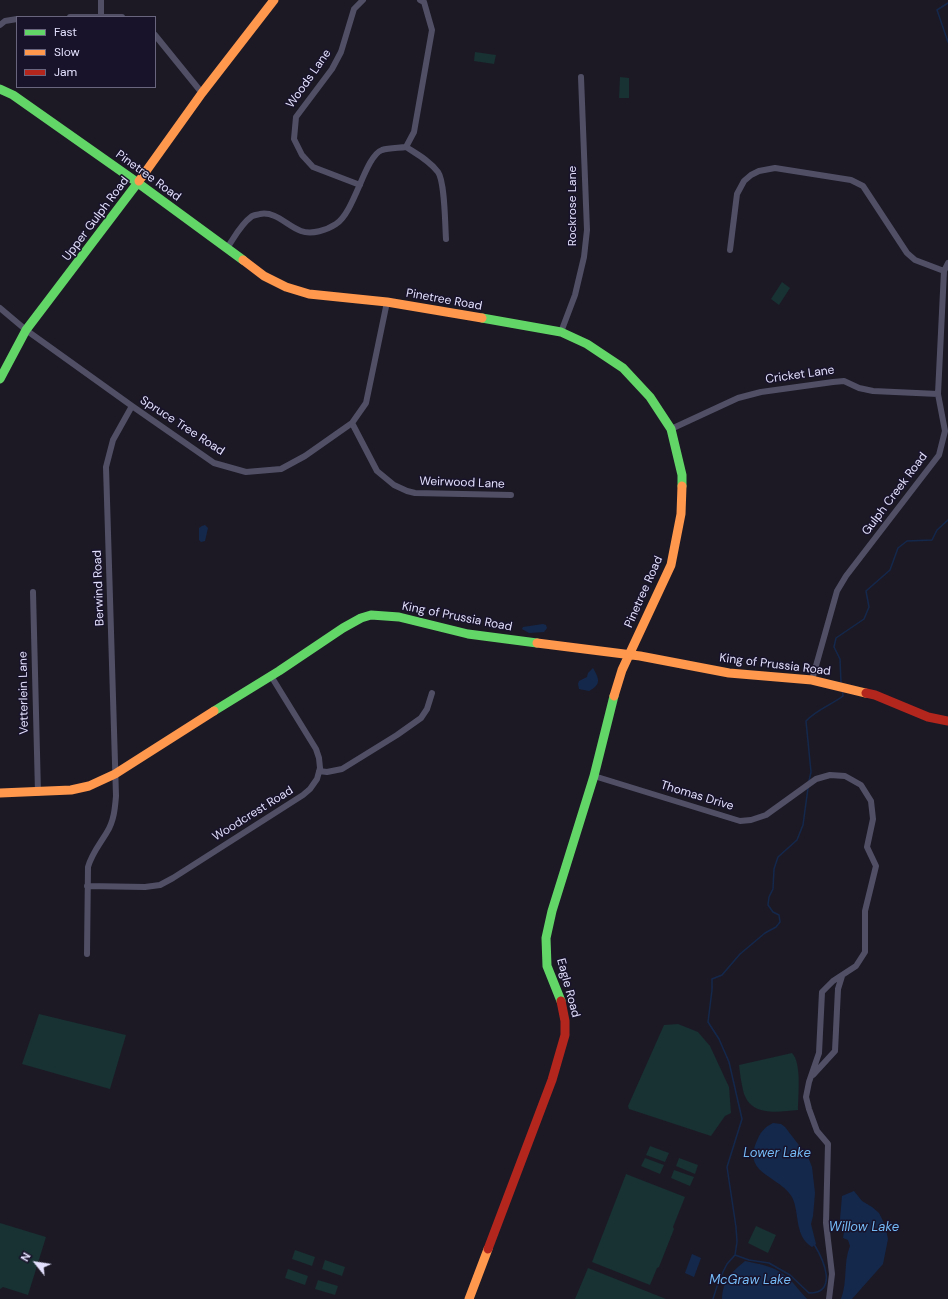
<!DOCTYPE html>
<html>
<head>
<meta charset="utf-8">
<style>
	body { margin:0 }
	#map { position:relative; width:948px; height:1299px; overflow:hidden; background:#1c1925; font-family:"DM Sans",sans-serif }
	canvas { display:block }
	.legend { position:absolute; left:16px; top:16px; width:140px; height:72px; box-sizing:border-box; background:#18132b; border:1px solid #69657f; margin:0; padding:5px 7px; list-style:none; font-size:12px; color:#e3e0fd }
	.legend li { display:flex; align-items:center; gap:8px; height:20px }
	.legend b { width:20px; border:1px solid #69657f }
	.north { position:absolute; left:16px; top:1243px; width:40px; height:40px; -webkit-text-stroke:3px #18132b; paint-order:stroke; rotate:300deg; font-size:11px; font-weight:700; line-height:16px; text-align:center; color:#e3e0fd }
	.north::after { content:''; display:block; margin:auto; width:14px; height:18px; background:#e3e0fd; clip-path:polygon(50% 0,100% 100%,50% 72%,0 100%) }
</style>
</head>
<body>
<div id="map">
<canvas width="948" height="1299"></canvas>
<ul class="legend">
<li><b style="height:5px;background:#63d668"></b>Fast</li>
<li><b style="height:5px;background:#ff974d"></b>Slow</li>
<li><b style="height:5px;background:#b3261e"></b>Jam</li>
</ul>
<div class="north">N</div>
</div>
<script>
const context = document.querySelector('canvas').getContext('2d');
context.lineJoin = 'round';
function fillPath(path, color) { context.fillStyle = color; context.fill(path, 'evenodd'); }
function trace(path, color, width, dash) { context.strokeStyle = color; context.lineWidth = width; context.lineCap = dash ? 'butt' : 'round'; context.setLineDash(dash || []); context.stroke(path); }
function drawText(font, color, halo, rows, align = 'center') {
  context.font = font + ' "DM Sans",sans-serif'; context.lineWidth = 3; context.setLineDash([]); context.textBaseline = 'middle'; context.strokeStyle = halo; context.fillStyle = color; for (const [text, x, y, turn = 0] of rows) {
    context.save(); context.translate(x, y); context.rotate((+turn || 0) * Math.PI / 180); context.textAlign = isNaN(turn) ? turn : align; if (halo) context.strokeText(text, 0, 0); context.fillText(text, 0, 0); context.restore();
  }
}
const green = new Path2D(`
	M475 52 496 55 494 64 474 61Z
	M620 77 629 78V98H619Z
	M782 282 790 288 779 305 771 299Z
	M39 1014 126 1035 110 1089 22 1064Z
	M678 1024 698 1032 710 1046 729 1087 731 1113 725 1116 711 1136 629 1109 628 1106 664 1025Z
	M792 1053C802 1063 798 1096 798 1110 777 1112 749 1117 743 1090 741 1082 740 1073 739 1065Z
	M650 1146 669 1153 665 1162 646 1155Z
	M645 1158 664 1165 660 1174 641 1166Z
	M679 1158 698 1165 695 1174 676 1166Z
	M674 1170 694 1177 690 1186 671 1178Z
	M626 1174 685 1197 673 1227 674 1229 659 1267 657 1268 650 1285 592 1262Z
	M0 1223 46 1237 28 1295 3 1287 0 1289Z
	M756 1226 776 1235 768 1253 748 1243Z
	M295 1250 315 1257 312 1266 292 1259Z
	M325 1260 345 1267 342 1276 322 1269Z
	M588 1268 666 1299H575Z
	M288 1269 308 1276 305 1285 285 1278Z
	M318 1280 338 1286 335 1295 315 1289Z`);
const water = new Path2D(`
	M205 525 208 528 205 541 201 542 199 540V528L202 526Z
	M543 624 546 625 547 628 544 632 529 633 522 629 523 627Z
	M593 668C599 679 602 684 589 691L579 689 578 684 579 681 587 677 588 673Z
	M773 1123 781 1124 785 1127 808 1157 812 1167 815 1193 813 1216 811 1224 816 1244 812 1247C794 1236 800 1213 792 1197 780 1176 743 1174 756 1143 760 1133 763 1128 773 1123Z
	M854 1191 862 1201 872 1207 879 1213 885 1225 888 1239 883 1264 852 1299H841C848 1280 843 1263 850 1246L848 1240 843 1238 844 1232 841 1227 840 1220 842 1196Z
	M692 1254 701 1258 694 1277 685 1273Z
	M745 1261C760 1264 777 1267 788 1278 795 1284 800 1292 807 1299H722C723 1280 731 1273 745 1261Z`);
const stream = new Path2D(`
	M948 3 937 10 948 42
	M841 683 840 659 834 647 836 638 864 619 869 607 866 591 890 570 898 548 907 541 932 540 937 530 948 520
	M809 781 811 772 806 721C816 710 831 705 843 696L842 689
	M735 1255 749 1260 769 1263 790 1275 809 1293C839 1293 823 1259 814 1244
	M713 1299 719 1280 727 1264 735 1255 737 1242 736 1227 727 1167 742 1119 729 1062 719 1039 708 1022 712 990V979L722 975 740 954 765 933 776 927 780 922 779 915 773 912 768 905 769 897 773 889 774 869 778 857 797 840 803 825 808 788`);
const street = new Path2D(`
	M101 0V16
	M70 17H122
	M0 25 5 21 17 19
	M155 35 202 93
	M406 147C417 154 430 161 438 172 445 182 445 225 446 239
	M360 185 313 167 302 155 294 139 296 117 332 69 341 52 354 9 363 0
	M227 248C234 238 241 224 251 217 253 215 257 215 260 214 276 211 287 226 301 231 312 235 327 230 336 224 355 212 365 156 382 150 389 148 399 148 406 147L414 132 432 30 424 2 420 0
	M730 250 737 194 744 181 751 175 759 171 775 168 851 180 863 186 907 253 915 260 944 271
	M0 308 26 330 132 406 214 463 246 472 281 469 305 456 352 423 366 403 387 302
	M561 332 575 295 584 257 587 230 581 77
	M352 423 377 471 394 485 407 491 415 493 511 495
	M671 429 738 398 761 392 833 382 844 381 859 388 873 391 938 394
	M33 592 38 793
	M812 680 837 591 846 576 939 455 945 431 938 394 944 271 948 263
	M319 771 327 772 342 769 397 735 421 718 427 709 432 693
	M594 776 740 821 751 820 766 815 816 779 830 775 845 776 861 785 871 801 873 819 867 847 876 866 865 911V952L856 966 833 981 822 992 819 1053 809 1082 806 1097 809 1109 817 1131 828 1144 826 1223 832 1274 829 1299
	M87 886 145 887 160 885 173 878 303 795 310 789 317 779 320 768 319 758 316 749 271 676
	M87 954 88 867C92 853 100 844 107 832 114 821 115 808 116 796L106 467 113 440 132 406
	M813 1075 835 1051 838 989 842 976`);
const fast = new Path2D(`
	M0 89 13 95 138 183 243 260
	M482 318 561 332 587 344 623 368 650 397 671 429 682 475V486
	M0 379 26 330 139 181
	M214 711 279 671 343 628 361 618 371 615 399 617 468 634 537 643
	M561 1001 547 966 546 938 552 911 594 776 614 696`);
const slow = new Path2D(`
	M139 181 202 93 274 0
	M243 260 264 276 286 287 309 294 387 302 482 318
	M537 643 640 656 729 673 812 680 866 693
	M614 696 622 670 671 565 681 514 682 486
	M0 793 71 790 89 786 115 774 214 711
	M469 1299 488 1249`);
const jam = new Path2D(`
	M866 693 875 695 928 717 948 721
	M488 1249 552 1080 565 1035V1021L561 1001`);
const streetNames = [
	["Woods Lane",309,79,-55],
	["Pinetree Road",148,176,36],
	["Rockrose Lane",573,206,-90],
	["Upper Gulph Road",96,219,-53],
	["Pinetree Road",444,300,10],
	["Cricket Lane",800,375,-8],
	["Spruce Tree Road",182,426,33],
	["Weirwood Lane",462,483,2],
	["Gulph Creek Road",895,494,-53],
	["Berwind Road",99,588,-92],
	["Pinetree Road",644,592,-66],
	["King of Prussia Road",457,617,11],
	["King of Prussia Road",775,665,7],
	["Vetterlein Lane",24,693,-91],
	["Thomas Drive",697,796,17],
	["Woodcrest Road",253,814,-32],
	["Eagle Road",568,988,75]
];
const waterNames = [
	["Lower Lake",777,1154],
	["Willow Lake",864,1228],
	["McGraw Lake",750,1281]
];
fillPath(green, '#183132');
fillPath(water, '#14284c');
trace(stream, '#14284c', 1.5);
trace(street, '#504f66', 6);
trace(fast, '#63d668', 9);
trace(slow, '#ff974d', 9);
trace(jam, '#b3261e', 9);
drawText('12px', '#e3e0fd', '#18132b', streetNames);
drawText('italic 13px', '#75bbf6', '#18132b', waterNames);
</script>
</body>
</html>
